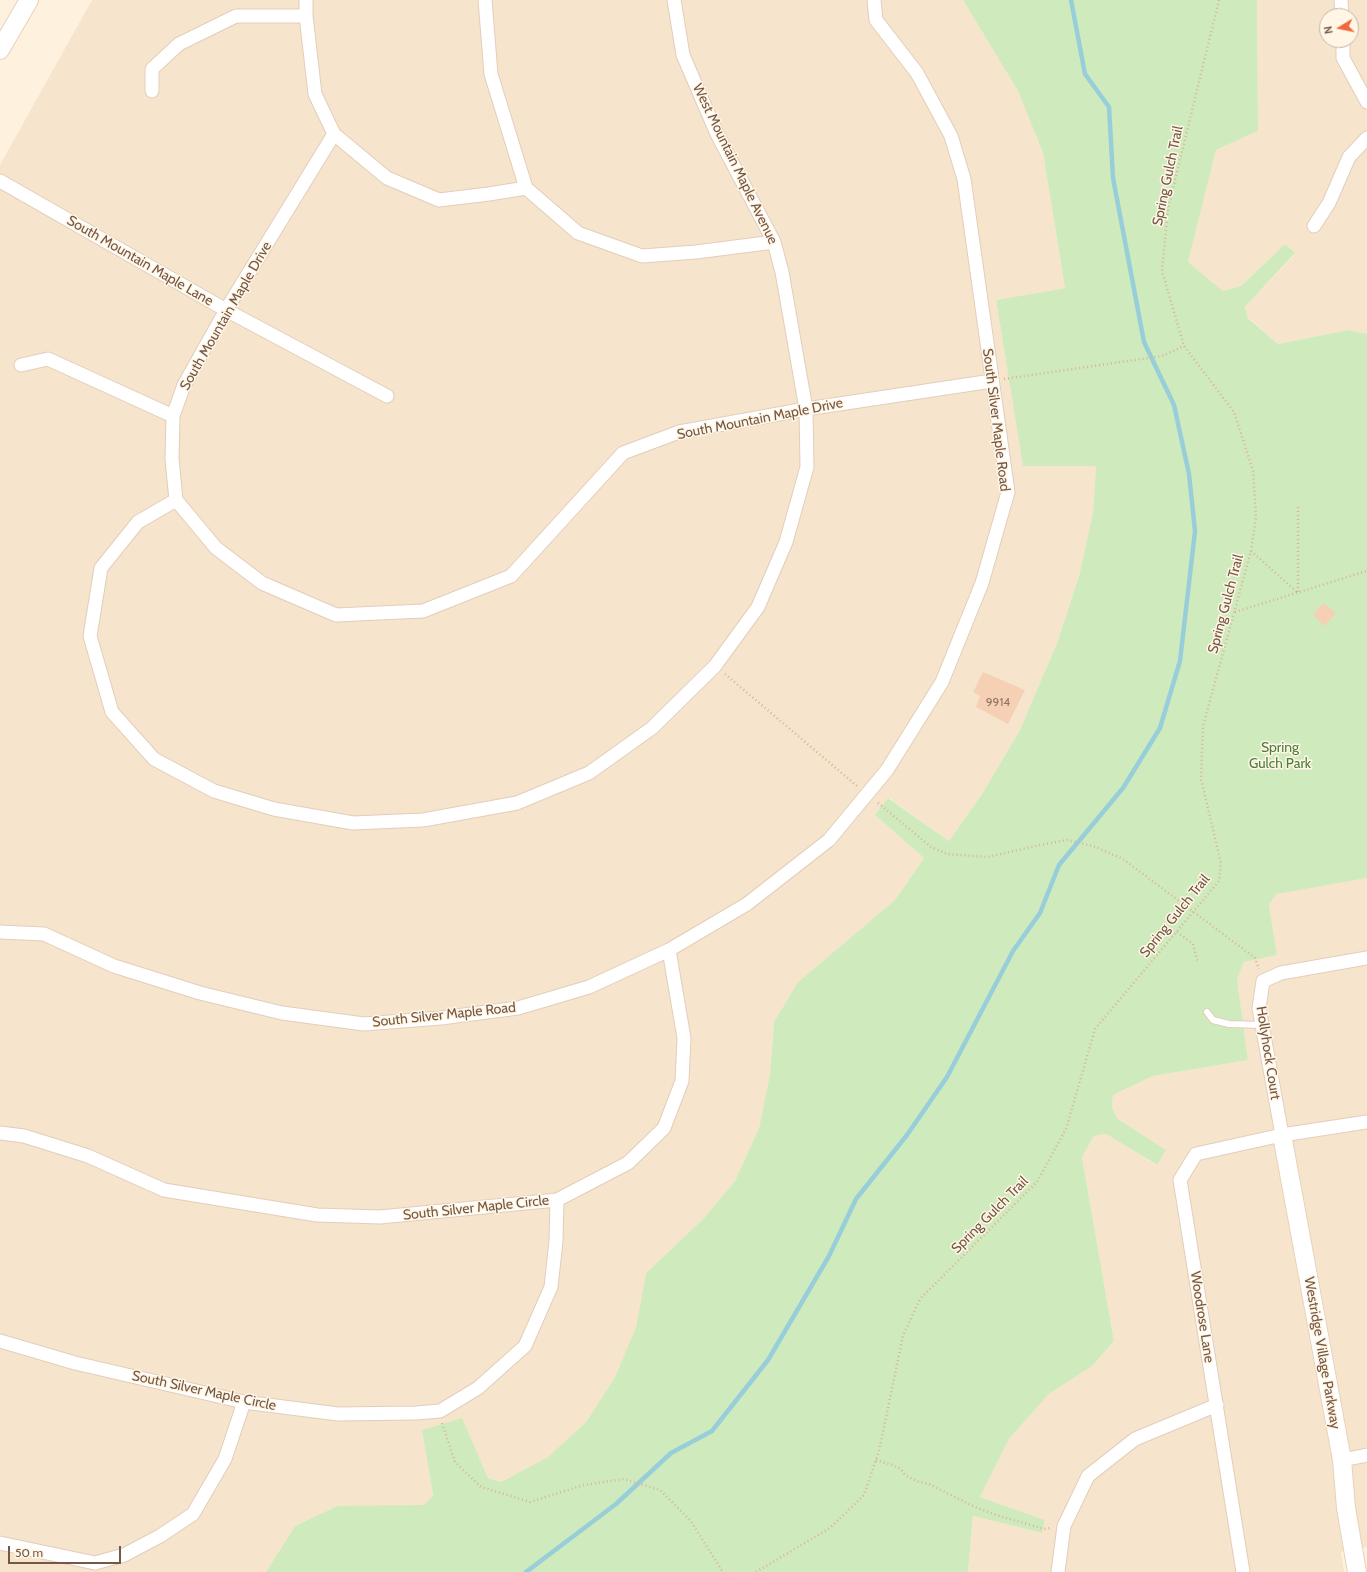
<!DOCTYPE html>
<html>
<head>
<meta charset="utf-8">
<style>
	body { margin:0 }
	#map { position:relative; width:1367px; height:1572px; overflow:hidden; background:#fef2df; font-family:Cabin,sans-serif }
	canvas { display:block }
	.north { position:absolute; left:1319px; top:8px; width:40px; height:40px; box-sizing:border-box; background:#fff6e6; border:1px solid #c8b6a6; border-radius:50%; rotate:260deg; font-size:11px; font-weight:700; line-height:16px; text-align:center; color:#755745 }
	.north::after { content:''; display:block; margin:auto; width:14px; height:18px; background:#f0683b; clip-path:polygon(50% 0,100% 100%,50% 72%,0 100%) }
	.scale { position:absolute; left:8px; top:1546px; width:113px; height:18px; box-sizing:border-box; border:2px solid #755745; border-top:0; padding-left:5px; font-size:12px; line-height:14px; white-space:nowrap; color:#755745; -webkit-text-stroke:3px #fff6e6; paint-order:stroke }
</style>
</head>
<body>
<div id="map">
<canvas width="1367" height="1572"></canvas>
<div class="north">N</div>
<div class="scale">50 m</div>
</div>
<script>
const context = document.querySelector('canvas').getContext('2d');
context.lineJoin = 'round';
function fillPath(path, color) { context.fillStyle = color; context.fill(path, 'evenodd'); }
function trace(path, color, width, dash) { context.strokeStyle = color; context.lineWidth = width; context.lineCap = dash ? 'butt' : 'round'; context.setLineDash(dash || []); context.stroke(path); }
function drawText(font, color, halo, rows, align = 'center') {
  context.font = font + ' Cabin,sans-serif'; context.lineWidth = 3; context.setLineDash([]); context.textBaseline = 'middle'; context.strokeStyle = halo; context.fillStyle = color; for (const [text, x, y, turn = 0] of rows) {
    context.save(); context.translate(x, y); context.rotate((+turn || 0) * Math.PI / 180); context.textAlign = isNaN(turn) ? turn : align; if (halo) context.strokeText(text, 0, 0); context.fillText(text, 0, 0); context.restore();
  }
}
const residential = new Path2D(`
	M92 0H963L1018 91 1043 153 1065 288 996 300 1023 465 1096 466 1093 513 1079 576 1057 643 1020 730 982 794 949 841 889 798 875 815 924 858 895 900 798 982 774 1022 770 1074 759 1128 735 1181 703 1219 646 1273 636 1327 615 1377 586 1422 548 1457 501 1482 488 1478 462 1419 422 1430 433 1495 424 1506H337L295 1526 266 1572H0V165Z
	M1257 0H1367V334L1348 330 1278 344 1248 317 1245 307 1295 254 1285 244 1241 286 1223 291 1188 262 1216 150 1258 131ZM1327 16H1351V40H1327Z
	M1367 878V1547L1341 1552 1344 1572H968L973 1516 1042 1533 1045 1520 980 1497 1009 1439 1049 1394 1092 1366 1114 1341 1082 1157 1094 1136 1106 1134 1156 1165 1166 1150 1118 1119 1112 1107 1113 1095 1153 1076 1248 1060 1237 979 1244 962 1277 955 1269 905 1276 893Z`);
const green = new Path2D(`
	M963 0H1257L1258 131 1216 150 1188 262 1223 291 1241 286 1285 244 1295 253 1245 307 1248 318 1278 344 1348 330 1367 334V878L1276 894 1269 905 1277 955 1244 962 1237 979 1248 1060 1153 1076 1113 1095 1112 1107 1118 1119 1166 1150 1157 1165 1106 1134 1094 1136 1082 1157 1114 1341 1092 1366 1049 1394 1009 1439 980 1497 1045 1520 1042 1533 973 1516 968 1572H266L295 1526 337 1506 424 1505 433 1495 422 1430 462 1418 488 1478 501 1482 548 1457 586 1422 615 1377 636 1327 646 1273 703 1219 735 1181 759 1128 770 1074 774 1022 798 982 895 900 924 858 875 815 888 798 949 841 982 794 1020 730 1057 643 1079 576 1093 513 1096 466H1023L996 300 1065 288 1043 153 1018 91Z`);
const stream = new Path2D(`
	M526 1572 616 1504 671 1453 712 1431 768 1360 829 1256 856 1199 907 1135 947 1077 1013 951 1040 913 1059 865 1123 788 1160 728 1180 661 1195 531 1189 474 1174 405 1144 342 1113 178 1109 107 1085 74 1071 0`);
const building = new Path2D(`
	M1323 603 1336 613 1325 626 1313 615Z
	M983 672 1025 690 1008 724 976 707 980 696 973 692Z`);
const path = new Path2D(`
	M1004 379 1162 356 1184 346
	M1251 551 1298 593V506
	M1235 612 1367 571
	M725 674 857 786
	M878 803 931 847 947 854 988 857 1040 845 1067 840 1093 846 1123 859 1255 958 1259 969
	M1177 932 1193 944 1198 963
	M442 1423 455 1462 481 1487 530 1502 584 1485 623 1479 660 1490 690 1520 723 1572
	M876 1460 892 1465 901 1469 905 1475 916 1481 929 1484 975 1507 996 1515 1044 1529 1050 1528
	M756 1572 830 1528 864 1495 879 1451 903 1336 920 1299 1037 1182 1066 1129 1095 1029 1219 881 1221 863 1201 779 1203 726 1251 551 1256 517 1253 471 1234 412 1184 346 1162 271 1168 209 1219 0`);
const lane = new Path2D(`
	M1207 1012 1213 1020 1229 1024 1262 1025`);
const street = new Path2D(`
	M306 0V16L315 94 334 134 387 178 439 200 489 194 526 188
	M485 0 491 74 526 188 578 233 642 256 696 252 774 242
	M1341 0 1342 16
	M1343 40V58L1367 102
	M152 91V69L179 44 236 16H306
	M334 134 226 310 184 385 173 416 172 459 176 500 216 548 262 583 336 615 423 611 511 576 623 453 679 432 806 409 992 381
	M0 181 226 310 387 396
	M1314 226 1329 203 1349 157 1367 138
	M21 365 48 359 173 416
	M176 500 138 522 101 568 90 636 112 712 154 759 214 791 274 809 353 823 423 820 517 803 589 773 652 728 715 666 758 607 786 542 807 467 806 409 782 272 774 242 717 134 683 55 674 0
	M0 932 44 934 114 966 200 993 282 1013 364 1024 441 1018 518 1008 589 987 669 950 747 904 829 840 887 770 942 682 982 583 1008 492 964 179 951 136 917 73 876 20 874 0
	M0 1133 24 1136 88 1156 164 1190 317 1215 380 1217 557 1200 628 1163 664 1128 682 1081 684 1038 669 950
	M1282 1135 1259 1008 1263 981 1281 973 1367 958
	M0 1341 75 1363 244 1402 338 1414 416 1413 440 1411 478 1388 525 1346 551 1287 556 1241 557 1200
	M1342 1460 1367 1455
	M0 1543 95 1563 124 1555 160 1536 193 1514 225 1459 244 1402
	M1058 1572 1064 1526 1088 1476 1135 1439 1217 1405
	M1243 1572 1180 1180 1196 1154 1282 1135 1367 1122`);
const secondary = new Path2D(`
	M0 50 29 0
	M1282 1135 1342 1460 1346 1508 1357 1572`);
const numberNames = [
	["9914",998,702]
];
const streetNames = [
	["West Mountain Maple Avenue",735,164,64],
	["Spring Gulch Trail",1168,176,-78],
	["South Mountain Maple Lane",140,261,30],
	["South Mountain Maple Drive",226,316,-60],
	["South Mountain Maple Drive",760,419,-11],
	["South Silver Maple Road",996,420,83],
	["Spring Gulch Trail",1226,604,-75],
	["Spring Gulch Trail",1175,916,-51],
	["South Silver Maple Road",444,1015,-6],
	["Hollyhock Court",1268,1053,81],
	["South Silver Maple Circle",476,1208,-6],
	["Spring Gulch Trail",990,1215,-45],
	["Woodrose Lane",1202,1317,81],
	["Westridge Village Parkway",1322,1353,80],
	["South Silver Maple Circle",204,1391,12]
];
const parkNames = [
	["Spring",1280,748],
	["Gulch Park",1280,764]
];
fillPath(residential, '#f6e4cd');
fillPath(green, '#cfebbd');
trace(stream, '#98ceda', 4.5);
fillPath(building, '#f5d0b5');
trace(lane, '#e2ceba', 8);
trace(street, '#e2ceba', 15);
trace(secondary, '#e9d1ba', 20);
trace(path, '#d9b398', 2.5, [1, 3]);
trace(lane, '#fff', 6);
trace(street, '#fff', 13);
trace(secondary, '#fff', 18);
drawText('12px', '#957561', null, numberNames);
drawText('14px', '#755745', '#fff6e6', streetNames);
drawText('14px', '#4d7c3c', '#fff6e6', parkNames);
</script>
</body>
</html>
